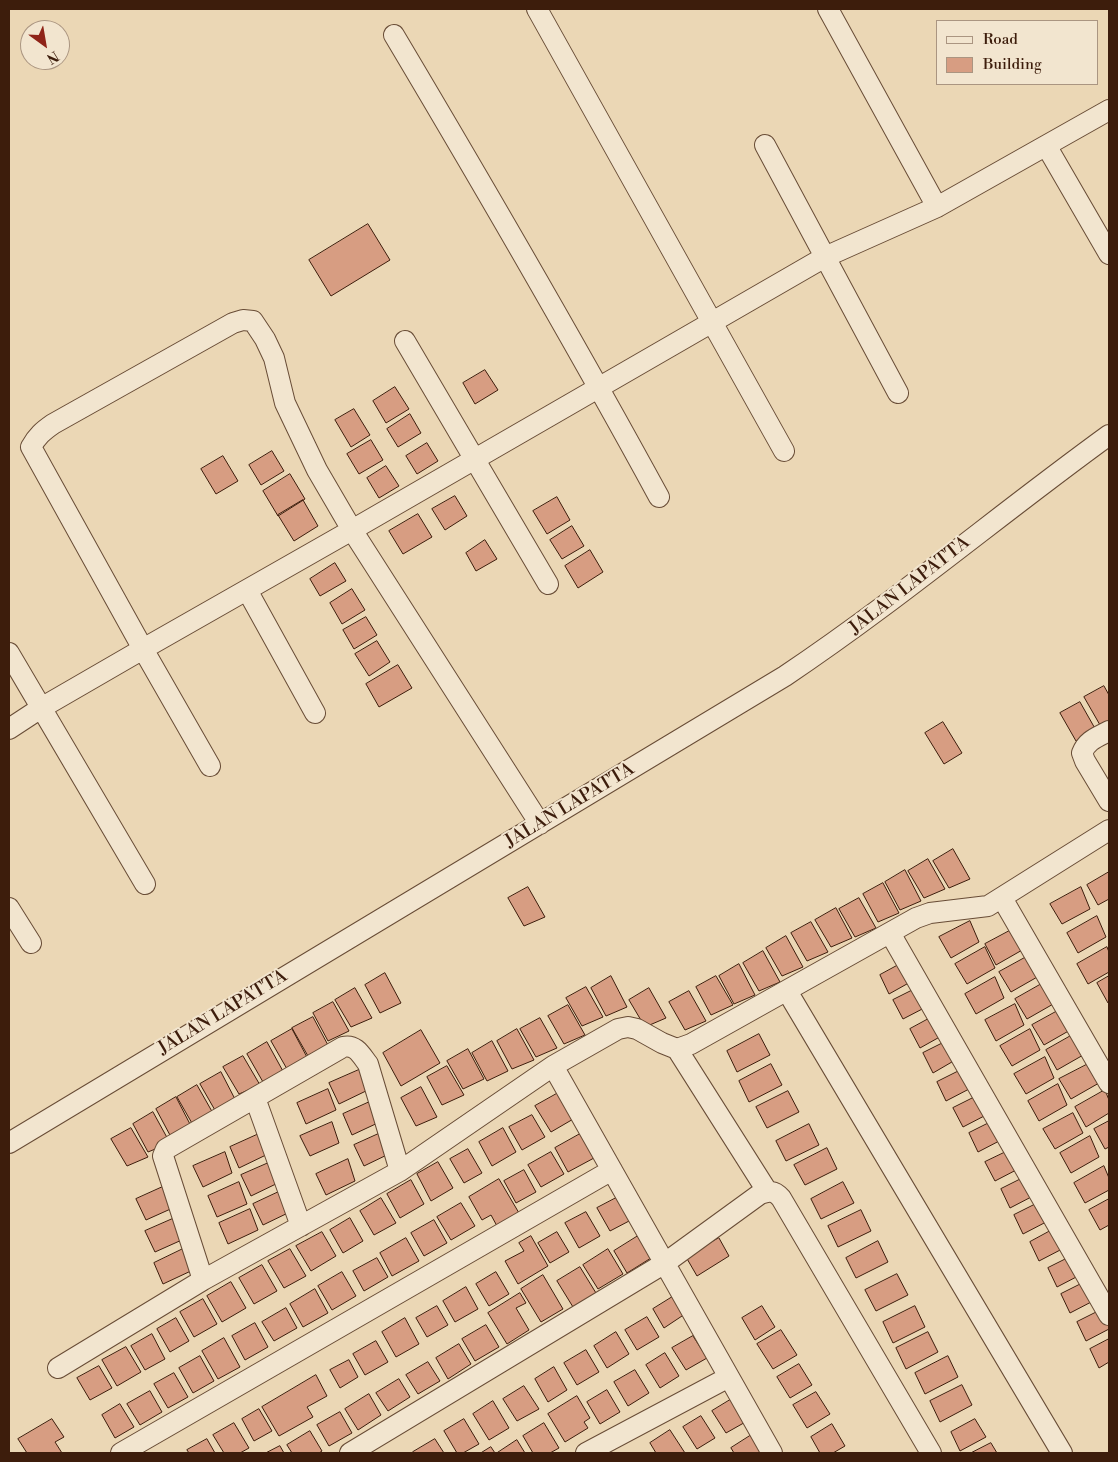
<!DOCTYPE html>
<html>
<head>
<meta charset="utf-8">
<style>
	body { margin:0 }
	#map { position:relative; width:1118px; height:1462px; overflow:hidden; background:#ebd7b5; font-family:"Libre Bodoni",serif }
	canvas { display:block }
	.frame { position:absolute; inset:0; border:10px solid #3d1d0c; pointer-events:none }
	.legend { position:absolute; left:936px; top:20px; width:162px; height:65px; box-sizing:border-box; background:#f2e5cf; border:1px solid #aa9581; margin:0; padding:6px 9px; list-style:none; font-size:15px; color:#3d1d0c }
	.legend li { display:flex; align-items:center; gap:10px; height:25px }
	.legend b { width:25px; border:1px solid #aa9581 }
	.north { position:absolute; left:20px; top:20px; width:50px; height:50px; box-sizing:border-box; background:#f2e5cf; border:1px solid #aa9581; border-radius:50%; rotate:148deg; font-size:14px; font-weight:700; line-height:20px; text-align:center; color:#3d1d0c }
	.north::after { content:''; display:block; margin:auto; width:18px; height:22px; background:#8f2418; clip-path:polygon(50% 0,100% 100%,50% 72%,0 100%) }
</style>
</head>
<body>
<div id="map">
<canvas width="1118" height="1462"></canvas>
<div class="frame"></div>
<ul class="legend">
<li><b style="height:6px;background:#f2e5cf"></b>Road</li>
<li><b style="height:14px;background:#d79d82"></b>Building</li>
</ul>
<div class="north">N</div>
</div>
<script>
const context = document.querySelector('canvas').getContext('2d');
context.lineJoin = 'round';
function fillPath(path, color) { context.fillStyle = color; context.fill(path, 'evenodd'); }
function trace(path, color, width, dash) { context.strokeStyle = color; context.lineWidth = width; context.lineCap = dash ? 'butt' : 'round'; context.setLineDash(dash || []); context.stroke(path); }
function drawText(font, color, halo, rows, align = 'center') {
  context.font = font + ' "Libre Bodoni",serif'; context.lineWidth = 4; context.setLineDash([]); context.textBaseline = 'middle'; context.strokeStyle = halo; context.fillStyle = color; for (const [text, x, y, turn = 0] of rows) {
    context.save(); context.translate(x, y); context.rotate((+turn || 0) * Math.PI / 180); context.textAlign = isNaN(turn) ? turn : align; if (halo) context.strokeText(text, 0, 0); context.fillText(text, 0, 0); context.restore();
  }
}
const building = new Path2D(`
	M368 224 390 260 331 296 309 260Z
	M485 370 498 390 475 404 463 383Z
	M395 387 409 409 386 423 373 401Z
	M354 409 370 435 351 447 335 420Z
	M410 414 421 433 398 447 387 429Z
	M371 440 383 460 359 474 347 454Z
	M427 443 438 461 417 474 406 456Z
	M272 451 284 471 261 485 249 465Z
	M223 456 238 481 216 494 201 469Z
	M386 466 399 486 379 498 367 478Z
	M290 474 305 499 278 516 263 491Z
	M455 496 467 516 445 530 432 509Z
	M557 497 570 520 547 534 533 511Z
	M303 500 318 526 294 541 278 515Z
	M418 514 432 537 403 554 389 531Z
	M572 526 584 546 562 559 550 540Z
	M485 540 497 559 476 571 466 553Z
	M590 550 603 572 578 588 565 566Z
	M335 563 346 581 320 596 310 579Z
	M352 589 365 610 342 624 330 603Z
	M366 617 377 635 354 649 343 630Z
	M377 641 390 662 369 676 355 654Z
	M398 665 412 688 379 707 366 684Z
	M1104 686 1109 695V721L1100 725 1084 697Z
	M1080 702 1097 732 1076 741 1060 713Z
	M943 722 962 753 944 764 925 733Z
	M953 849 970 879 949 888 933 861Z
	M928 859 945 889 924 898 908 871Z
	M905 870 921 901 900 910 885 882Z
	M1109 872V899L1098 905 1087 885Z
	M883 883 899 913 878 922 863 894Z
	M528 887 545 917 524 926 508 898Z
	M1081 887 1090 909 1062 924 1050 904Z
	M859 898 876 928 855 937 839 909Z
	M836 908 852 938 831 947 815 920Z
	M1097 916 1106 937 1078 953 1067 933Z
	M970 921 979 942 951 958 939 937Z
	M811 922 828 952 807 961 791 933Z
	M1015 928 1024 949 996 965 985 944Z
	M786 936 803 967 782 976 766 948Z
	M985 947 995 968 967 984 955 964Z
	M1107 947 1109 952V972L1088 984 1077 964Z
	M763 951 780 982 759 991 743 963Z
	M1030 955 1039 976 1011 992 999 972Z
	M904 962 914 980 889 994 880 975Z
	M739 964 755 995 734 1004 719 976Z
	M385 973 401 1003 380 1013 365 985Z
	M611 976 627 1007 606 1016 591 988Z
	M716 976 733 1005 711 1015 696 987Z
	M1109 976V1002L1108 1003 1097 983Z
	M995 977 1004 998 976 1014 965 994Z
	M1045 982 1055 1003 1027 1019 1015 999Z
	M586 987 603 1017 582 1026 566 998Z
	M355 988 372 1018 351 1027 335 1000Z
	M649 988 666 1018 645 1027 629 1000Z
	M917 988 928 1006 903 1019 893 1000Z
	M689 991 706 1021 685 1030 669 1002Z
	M333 1002 349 1031 328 1041 313 1013Z
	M1015 1004 1024 1025 996 1041 985 1020Z
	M568 1005 585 1035 564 1044 548 1016Z
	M1063 1008 1072 1029 1044 1045 1032 1025Z
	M934 1016 945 1034 920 1048 910 1029Z
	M313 1017 329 1047 308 1056 292 1028Z
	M540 1018 557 1048 536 1057 520 1029Z
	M292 1029 308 1059 287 1069 271 1041Z
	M517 1029 534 1060 512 1069 497 1041Z
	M1030 1029 1040 1050 1012 1066 1000 1046Z
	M421 1030 440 1063 401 1086 383 1053Z
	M1076 1033 1085 1054 1057 1070 1046 1050Z
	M759 1034 770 1055 737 1072 727 1051Z
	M492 1041 508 1071 487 1081 472 1053Z
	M947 1041 957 1059 933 1073 923 1053Z
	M267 1042 284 1073 263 1082 247 1054Z
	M468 1049 484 1079 463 1089 447 1061Z
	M243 1056 260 1085 239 1094 223 1067Z
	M1045 1057 1054 1078 1026 1094 1014 1074Z
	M1090 1063 1099 1083 1071 1099 1059 1079Z
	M771 1064 782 1085 749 1102 739 1081Z
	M447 1066 464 1095 442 1105 427 1077Z
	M361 1069 368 1090 339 1104 329 1083Z
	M961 1070 971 1088 946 1101 937 1082Z
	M221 1072 237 1103 216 1112 200 1084Z
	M1058 1084 1067 1105 1039 1121 1028 1101Z
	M197 1085 214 1115 193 1125 177 1097Z
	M421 1087 437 1117 416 1126 401 1098Z
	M328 1089 336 1110 306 1124 297 1103Z
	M1105 1090 1109 1100V1113L1086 1127 1075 1107Z
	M788 1091 799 1112 767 1128 756 1107Z
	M560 1092 575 1118 551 1132 535 1106Z
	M977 1096 988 1114 963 1127 953 1108Z
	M176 1097 192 1128 171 1137 156 1109Z
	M374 1100 382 1121 352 1135 343 1114Z
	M153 1112 170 1143 148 1152 133 1124Z
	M1073 1113 1083 1133 1055 1149 1043 1129Z
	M532 1115 545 1137 522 1150 509 1127Z
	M993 1121 1003 1139 978 1152 969 1133Z
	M1109 1121V1147L1105 1149 1094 1129Z
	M332 1122 339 1143 310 1156 300 1136Z
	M809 1124 819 1145 786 1161 776 1141Z
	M131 1128 148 1157 127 1166 111 1139Z
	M503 1128 516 1152 492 1166 479 1142Z
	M385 1131 393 1152 364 1166 354 1145Z
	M261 1133 268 1154 239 1168 230 1147Z
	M580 1134 594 1158 568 1172 555 1148Z
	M1090 1136 1099 1157 1071 1173 1060 1153Z
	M827 1148 837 1169 805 1185 794 1165Z
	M468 1149 482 1173 464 1183 450 1159Z
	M1010 1150 1020 1168 995 1181 985 1162Z
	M225 1152 232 1173 203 1187 193 1166Z
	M551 1152 564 1174 541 1187 528 1165Z
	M348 1159 355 1181 326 1195 316 1174Z
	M273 1161 280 1182 251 1196 241 1175Z
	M438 1162 453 1188 431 1201 417 1174Z
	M1104 1166 1109 1178V1190L1085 1203 1074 1183Z
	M524 1170 536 1192 516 1203 504 1181Z
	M1025 1177 1035 1195 1010 1208 1001 1189Z
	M499 1179 519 1213 497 1226 491 1215 482 1220 469 1197Z
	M411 1180 424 1204 400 1218 387 1194Z
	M239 1182 247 1204 217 1217 208 1196Z
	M843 1182 854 1203 821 1219 811 1199Z
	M167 1185 175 1207 146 1220 136 1199Z
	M285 1189 292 1211 263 1225 253 1204Z
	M618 1197 631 1220 610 1231 597 1208Z
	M381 1198 396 1223 374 1235 360 1211Z
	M1109 1199V1225L1100 1230 1089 1210Z
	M461 1203 475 1226 451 1240 437 1217Z
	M1038 1203 1048 1221 1023 1234 1014 1215Z
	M250 1209 258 1230 228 1244 219 1223Z
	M861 1210 871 1231 838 1247 828 1226Z
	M586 1212 600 1236 579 1248 565 1223Z
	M177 1217 184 1239 155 1252 145 1231Z
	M350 1218 363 1241 343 1253 330 1230Z
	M434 1220 447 1243 424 1256 411 1233Z
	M1054 1229 1064 1248 1039 1261 1030 1242Z
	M322 1232 336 1256 311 1271 296 1246Z
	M557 1232 569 1252 550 1263 538 1243Z
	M531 1236 548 1266 518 1284 505 1261 524 1251 519 1243Z
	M638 1236 651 1258 627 1273 614 1251Z
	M406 1238 419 1261 392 1276 380 1253Z
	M719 1238 729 1256 697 1276 686 1257Z
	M878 1241 888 1262 856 1278 846 1258Z
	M185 1248 193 1270 163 1284 154 1263Z
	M290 1249 306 1276 284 1288 268 1261Z
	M608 1249 623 1274 598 1289 583 1265Z
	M1072 1256 1082 1274 1057 1287 1048 1268Z
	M377 1258 388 1277 364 1291 353 1271Z
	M262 1265 277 1291 254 1304 239 1278Z
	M580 1267 596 1293 573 1307 557 1281Z
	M342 1272 356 1296 332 1310 318 1286Z
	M496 1272 509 1294 489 1306 476 1284Z
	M897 1274 908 1295 876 1311 865 1290Z
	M543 1275 563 1309 541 1322 521 1289Z
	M231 1282 246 1308 222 1322 207 1296Z
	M1085 1282 1095 1300 1070 1313 1061 1294Z
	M466 1287 478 1309 455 1322 443 1301Z
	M315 1289 328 1313 303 1327 290 1304Z
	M520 1293 526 1303 516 1308 529 1330 507 1344 488 1313Z
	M674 1296 685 1314 664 1328 653 1309Z
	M203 1299 217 1324 194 1337 180 1312Z
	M437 1306 448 1325 427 1337 416 1318Z
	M762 1306 775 1327 755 1340 742 1318Z
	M915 1306 925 1327 893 1343 883 1322Z
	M286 1308 297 1328 274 1341 262 1322Z
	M1101 1310 1109 1325V1329L1086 1341 1077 1322Z
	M647 1317 659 1337 637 1350 625 1330Z
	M176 1318 189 1341 170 1352 157 1329Z
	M405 1318 419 1344 396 1357 382 1332Z
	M255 1323 268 1347 245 1360 232 1336Z
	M486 1325 499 1347 475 1361 462 1339Z
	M781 1330 797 1355 773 1369 757 1344Z
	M616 1332 629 1354 607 1368 594 1346Z
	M928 1332 938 1352 906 1369 896 1348Z
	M152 1334 165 1359 145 1370 131 1346Z
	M693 1336 707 1358 686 1370 672 1348Z
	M224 1338 240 1367 218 1379 202 1351Z
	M1109 1339V1362L1099 1368 1090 1349Z
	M376 1341 388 1362 365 1375 353 1354Z
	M459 1344 471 1364 448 1379 436 1358Z
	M126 1347 141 1372 117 1386 102 1360Z
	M586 1350 599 1372 577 1385 564 1363Z
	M665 1353 679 1376 660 1388 646 1365Z
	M200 1356 214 1381 193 1393 179 1368Z
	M948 1356 958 1377 925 1394 915 1373Z
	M349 1360 358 1377 340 1388 330 1370Z
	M428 1362 440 1381 418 1394 406 1375Z
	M799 1364 812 1385 790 1398 777 1377Z
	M99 1366 112 1388 90 1400 77 1378Z
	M554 1367 567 1390 548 1402 535 1379Z
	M635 1370 649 1393 628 1406 614 1382Z
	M174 1373 188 1397 168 1408 154 1384Z
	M316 1375 327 1396 307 1407 313 1417 279 1436 262 1407Z
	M399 1379 410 1397 388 1411 376 1393Z
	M962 1385 972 1405 940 1422 930 1401Z
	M524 1386 539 1409 517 1421 503 1399Z
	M607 1390 620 1412 600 1424 587 1402Z
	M150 1391 162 1412 140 1425 127 1404Z
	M816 1392 830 1414 807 1428 793 1405Z
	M369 1394 381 1415 358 1430 345 1409Z
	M577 1396 590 1418 584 1422 588 1428 565 1442 548 1414Z
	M735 1397 749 1420 726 1433 712 1411Z
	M493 1401 509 1428 489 1440 473 1414Z
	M120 1404 134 1427 115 1438 102 1415Z
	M259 1409 272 1431 254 1441 242 1419Z
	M340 1412 352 1433 329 1446 317 1425Z
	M701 1416 715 1438 697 1449 683 1427Z
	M52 1419 64 1437 55 1442 62 1453H27L18 1439Z
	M464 1419 479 1444 463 1453H457L444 1431Z
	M975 1419 986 1437 960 1451 951 1432Z
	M234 1423 249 1448 240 1453H224L213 1435Z
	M544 1423 559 1448 550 1453H533L523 1436Z
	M832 1424 845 1446 833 1453H820L811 1437Z
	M670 1430 685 1453H656L650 1443Z
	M310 1431 322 1451 319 1453H292L287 1445Z
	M753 1434 765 1453H734L731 1448Z
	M207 1439 215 1453H189L187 1450Z
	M435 1439 444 1453H414L413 1452Z
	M517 1440 525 1453H497Z
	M991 1443 997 1453H971Z
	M280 1446 284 1453H266Z
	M491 1447 495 1453H481Z`);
const street = new Path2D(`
	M537 9 784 451
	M828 9 937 207
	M394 35C485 188 574 341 659 497
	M765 145 898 393
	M1047 147 1109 254
	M405 341 548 584
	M247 590 315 713
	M9 653 145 884
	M9 729 41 708 143 649 352 530 825 257 937 207 1109 110
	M1109 731C1098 737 1087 740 1082 753L1085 761 1109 801
	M210 766 143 649 31 447C37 436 43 431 53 424L233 323 243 320 253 321 265 339 274 358 285 403 317 470 352 530 540 824
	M1002 898 1109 1083
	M9 908 31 943
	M890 933 1109 1315
	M787 991 1062 1453
	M677 1049 691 1044 916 918 930 913 988 906 1109 830
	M553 1066 618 1029 628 1027 637 1029 662 1043 677 1049 767 1191
	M255 1098 301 1226
	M9 1143 785 676C897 601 1000 514 1109 435
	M203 1280 163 1156 166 1149 343 1047C356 1044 361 1055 368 1064L400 1171
	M58 1368 203 1280 400 1171 553 1066 772 1453
	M121 1453 612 1170
	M350 1453 665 1263 760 1194C769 1191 774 1190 781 1198L931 1453
	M586 1453 729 1377`);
const streetNames = [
	["JALAN LAPATTA",910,586,-38],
	["JALAN LAPATTA",570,806,-31],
	["JALAN LAPATTA",223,1013,-31]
];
fillPath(building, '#d79d82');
trace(building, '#3d1d0c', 1);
trace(street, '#684c36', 22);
trace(street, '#f2e5cf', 20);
drawText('18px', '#3d1d0c', '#f2e5cf', streetNames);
</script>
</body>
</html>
